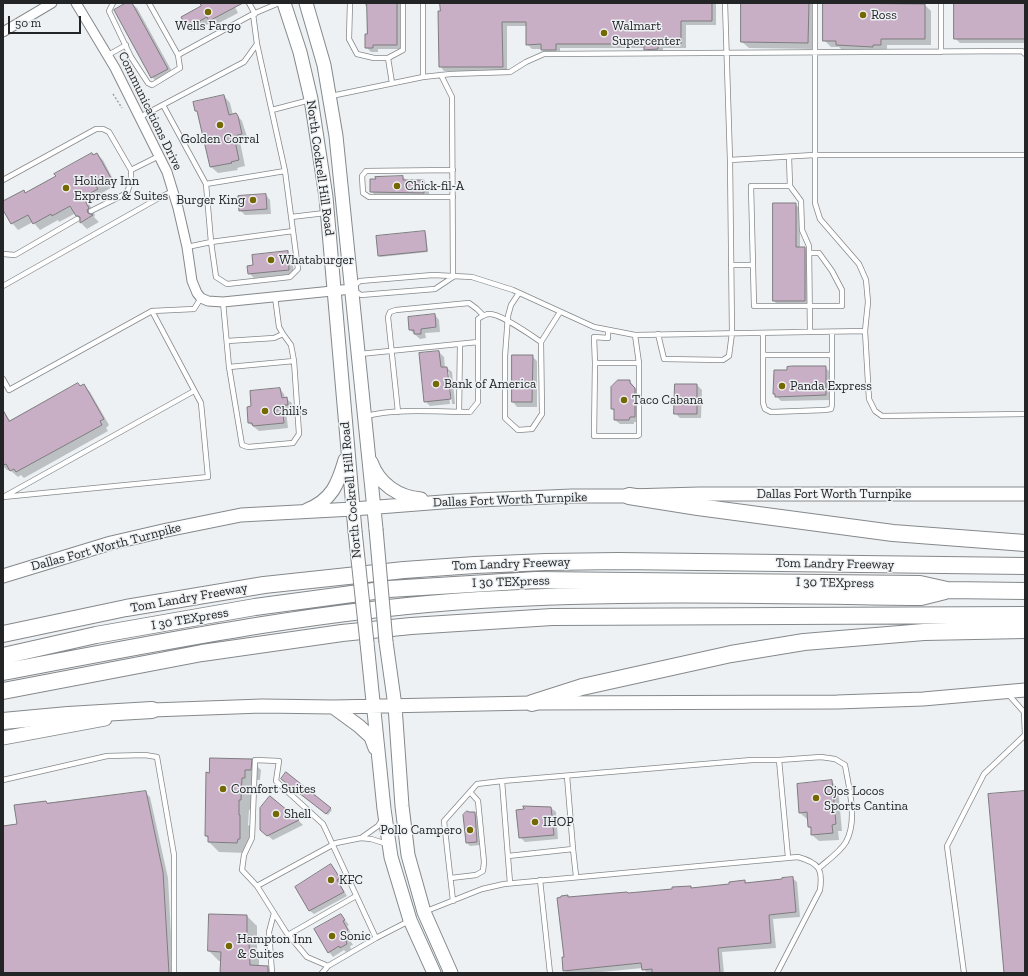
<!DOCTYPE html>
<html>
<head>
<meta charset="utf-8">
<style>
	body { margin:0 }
	#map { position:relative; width:1028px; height:976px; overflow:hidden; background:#edf1f4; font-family:"Zilla Slab",serif }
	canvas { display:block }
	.frame { position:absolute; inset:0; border:4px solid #232425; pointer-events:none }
	.scale { position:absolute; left:8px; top:16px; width:73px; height:18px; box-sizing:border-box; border:2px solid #232425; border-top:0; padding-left:5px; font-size:12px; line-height:14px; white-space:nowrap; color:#232425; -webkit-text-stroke:3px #edf1f4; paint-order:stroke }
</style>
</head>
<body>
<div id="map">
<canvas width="1028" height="976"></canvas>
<div class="frame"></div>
<div class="scale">50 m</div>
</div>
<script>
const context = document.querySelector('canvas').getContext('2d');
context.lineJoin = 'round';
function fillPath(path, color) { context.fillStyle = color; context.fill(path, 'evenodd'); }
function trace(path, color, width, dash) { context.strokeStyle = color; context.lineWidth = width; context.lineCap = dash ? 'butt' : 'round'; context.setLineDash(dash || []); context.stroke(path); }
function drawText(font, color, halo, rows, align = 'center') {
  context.font = font + ' "Zilla Slab",serif'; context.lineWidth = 3; context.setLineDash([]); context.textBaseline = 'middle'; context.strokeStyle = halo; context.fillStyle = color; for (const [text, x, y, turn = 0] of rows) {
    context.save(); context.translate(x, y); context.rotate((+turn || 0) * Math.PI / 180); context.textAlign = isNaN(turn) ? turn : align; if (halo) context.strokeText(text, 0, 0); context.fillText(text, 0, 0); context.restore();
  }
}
const shadow = new Path2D(`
	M128 3H131L137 8 174 75 159 84 152 77Z
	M201 3H233L238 13 215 25 212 22 192 32 188 28 203 6Z
	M365 3H401V49H378V52H371L366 47 368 35V8L365 5Z
	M441 3H716V25H686V48H663V54H650L645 48H560V54H547L542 49H532L527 44V26H507V71H444L440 66Z
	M742 3H815V49L749 48 742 42Z
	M824 3H902V5H925L931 11V45H887V51L844 52 839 47H831L824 40Z
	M955 3H1025V43H960L955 38Z
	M224 96 230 103 233 115 236 114 242 121 248 140 240 142 245 166 237 168 238 170 218 173 211 167 199 113 196 111Z
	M97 154 103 160 116 185 102 193 103 196 89 204 95 215 94 217 99 222 87 229 81 223V220L76 213 59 222 58 220 40 230 33 222 18 230 12 223 3 208V202L23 191 26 194Z
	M403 177 407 181H424L429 186V198L376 196 371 191Z
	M266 195 270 200 271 214 245 215 240 210Z
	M774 204H795L800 209V248H805L810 253V306H779L774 301Z
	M425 233 426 234 428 252 380 257 379 256Z
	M287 252 292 257 294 274 254 278 249 273 254 266Z
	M435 315 439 320 440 332 425 333 426 338 420 339 410 330Z
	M439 352 444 357 445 368H447L452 372 455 404H452L449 372H447L450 404 430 406 425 401Z
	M532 356 537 361V407H517L513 402Z
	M825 367 830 372V400L781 401 774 394Z
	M630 381 639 393V422H634V424H620L615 420V411L612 409Z
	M84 385 90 392 109 425 106 428 108 431 24 478 21 475 18 477 11 471 7 470 3 466V410L11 422Z
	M697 385 702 390 701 418H680L675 413Z
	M280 389 284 394 285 398 292 403V409L286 410 288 428 259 431 249 423 252 407Z
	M251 760 261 770 260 780H255V787H251V810H249L248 825 250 826 249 849 247 853 219 852 209 842V839L206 836 207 773 210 774Z
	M284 780 330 809 332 810 328 815Z
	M832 782 838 788 842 831H838L839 840 819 841 812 835V830L809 827V819H807L800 813Z
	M145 792 150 797 168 878 173 973H3V827L18 825 48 804Z
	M270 798 299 821 303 825 273 840 267 835Z
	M524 807 551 808 556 812 558 839 525 842 520 837Z
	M474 813 477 816 480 845 470 846 467 843Z
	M331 865 342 882 340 884 347 896 314 914 310 911 296 887Z
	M792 878 797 882 800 917 773 919 776 948 722 952 724 973H647L643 968 591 973H567L564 970 568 896 570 898 628 894 673 890 691 887 692 888 730 885 745 881 747 883 783 880Z
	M341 915 349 925 347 926 352 935 348 937 353 945 350 946 351 949 346 952 344 950 333 957 329 952Z
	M247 916 257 926V950L259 952V966L267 967 274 973H221L222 961H219L209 951Z`);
const building = new Path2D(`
	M126 3H132L168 69 151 78 114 10Z
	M200 3H243L209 21 207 17 187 28 181 17 201 6Z
	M367 3H397V45H373V48H365V34H367Z
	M440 3H712V21H681V44H658V49L644 50V44H556V50H541V44L526 45V22H502L503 67H439L438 11H440Z
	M741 3H809L808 43 741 42Z
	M823 3 925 4V39H881V45H873V47L836 45V41H823Z
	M954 3H1025V39H954Z
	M224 95 229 115 236 113 238 116 242 134 234 136 239 160 231 162 232 163 210 167 197 111H195L193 102Z
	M92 153 93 155 97 153 111 178 96 186 98 189 83 197 89 208 87 210 88 213 93 215 80 223V217L78 216H76L70 206 52 216 51 214 33 224 28 215 11 224 3 210V201L24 190 25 193 56 176 54 174Z
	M403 176V180H424V193L370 192V179H376L375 177Z
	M266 194 267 209 239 211 238 196Z
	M773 203H796V247H805V301H773Z
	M425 231 427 251 378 256 376 236Z
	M288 251 289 270 248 274 247 266 253 265 252 255Z
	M435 314 436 327 421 329V334H414V330H409L408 317Z
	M439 351 441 367H447L451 399 424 402 419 353Z
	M512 355H533L532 402H512Z
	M792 366H826V395L775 397V394H773L774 370H787V367Z
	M618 380H630V383L635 388V417H630L629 420H614V409H611V387Z
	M78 383 80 386 84 384 104 419 100 421 102 425 16 472 14 469 10 471 6 464 3 465V410L9 421Z
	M675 384H697V414H674Z
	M280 388 282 398 287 397 288 405H282L284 423 253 426 252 423H248L247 407 251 406 250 391Z
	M210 758 252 759 251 770H245V778H242L241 800H239V815H240V839H238L237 843 208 842V836H205L206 772 209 773Z
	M286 772 331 808 326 814 281 779Z
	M832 780 836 824 832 825 833 833 811 835V827H808L807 812 799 813 797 784Z
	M146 791 163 872 169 973H3V826L17 824 14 805 46 801 47 803Z
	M1025 791V973H1004L988 794Z
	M270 796 299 820 267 836 260 830V808Z
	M523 806 551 807 554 835 519 838 516 810 524 809Z
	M467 811 469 812H475L477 842 466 843 463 815Z
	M331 864 340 878 337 880 344 892 309 911 295 887Z
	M793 877 796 912 769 915 771 943 718 948 720 973H652V969L642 970 641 963 563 971 562 957H564L557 898 561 897V896L568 895V897L627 892 628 893 672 889V887L691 886V888L729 884V882L745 880V883L782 879V878Z
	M209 914 247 915V941H249L250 965 268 966V973H220L221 952 208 951Z
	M341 914 345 920 343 921 348 930 344 932 349 940 346 941 347 944 340 948 339 946 328 953 314 929Z`);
const path = new Path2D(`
	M113 94 122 108`);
const lane = new Path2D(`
	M113 3 109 11 131 57 148 83 152 85 180 68 178 55
	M149 3 178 55 253 14 279 3
	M249 3 255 14
	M350 3 349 39 357 54 374 58H388L392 83
	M423 3V77
	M815 3V203L820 219 859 264 866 280 868 302 865 331 869 399 875 411 882 416 1025 414
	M941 52V3
	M108 55 126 45
	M388 58 403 50V3
	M441 75 452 97 453 277
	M331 96 423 77 451 74 510 72 526 62 544 54 1022 51 1025 54
	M163 105 206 184 285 171
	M272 110 310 100
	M140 117 244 62 257 44 253 14
	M789 157 790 186
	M730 160 814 155H1025
	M453 170 366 171 362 176 363 193 369 197H453
	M3 180 96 129H103L109 132 131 170 159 156
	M206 184 211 242 216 277 227 284 290 277 298 269 293 231
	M91 211 127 193 131 181V170
	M291 217 325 213
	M187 247 211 242 293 231 285 171 257 44
	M3 254 15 255 77 219
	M731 265H753
	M3 286 157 199 173 191
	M354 286 360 281 433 275 472 277 513 290 594 327 635 335 865 331
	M355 291 361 295 435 289 453 277
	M519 293 511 305 508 316 505 356V418L518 430 532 429 542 414 541 342 560 312
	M223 302 229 367 242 445 248 447 293 443 299 434 294 361 291 345 283 334 279 327 275 297
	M608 330V338L594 337 595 363H639L635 335
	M810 332 809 246 802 230 801 201 790 186H751L754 306H842V290L832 271 819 253H810
	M763 333V403L765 409 771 412 825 410 831 409 832 405V332
	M658 334 664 359 723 360 729 356 732 333 730 160 725 3
	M227 341 274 338 283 334
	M360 354 478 342
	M764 355H832
	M595 363 594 436H637L639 435V363
	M229 367 294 361
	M3 379 9 390 152 311
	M398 412 388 317 390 312 396 310 469 303 477 309 483 315
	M459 412 460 344
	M366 416C398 408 438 412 470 412L478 402V319C482 316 485 314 490 314 500 314 531 335 541 342
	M5 496 194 391
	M3 497 208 477 201 403 152 311 194 309 201 298
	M1007 693 1024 712 1025 735
	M779 760 821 757 835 759 845 765C849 788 858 820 846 842 840 852 828 860 819 868
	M567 776 573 849
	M3 780 107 756 145 755 157 757 174 855V973
	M361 838 378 826 382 820
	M508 856 573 849 576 876
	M451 878 476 875 483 871 484 862 478 801 470 792
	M540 880 550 973
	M510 883 502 781 752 760H779L788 857
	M257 886 336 843 361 838 371 839 387 844
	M453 901 444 821 477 784 502 781
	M424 912 482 889 504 884 798 857C819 863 823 869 820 890L777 973
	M288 935 356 896
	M376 938 328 966 307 957 286 932 257 886 242 870 244 855 252 838 255 760 279 761 276 781 323 824 376 938 409 921
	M272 973 269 932 274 913
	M322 973 328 966
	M964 973 947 846 984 774 1025 735`);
const street = new Path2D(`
	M76 3 115 68 167 172 178 208 187 247 192 281 197 293 201 298 208 301 223 302 352 289
	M3 32 52 3`);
const secondary = new Path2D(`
	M284 3 300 52 311 99 326 197 355 531
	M306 3 324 65 336 136 376 529
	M371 462C379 484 398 497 421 499
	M307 510C332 500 338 484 345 460
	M3 576 111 543 167 530 241 515 353 509 455 501 572 496H629L699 494H1025
	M386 642 395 706 402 806 408 855 424 912 451 973
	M367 643 384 809 391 857 410 920 434 973
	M333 707 359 726 371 737 375 748
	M143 711 152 710 262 706 333 707 532 703 837 702 923 699 1025 690
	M3 738 105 719`);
const highway = new Path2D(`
	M629 496 698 507 893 533 1025 543
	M3 634 126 608 264 585 404 570 475 565 546 562 618 561 1025 566
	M3 656 96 635 255 607 389 589 536 580 920 584 947 590 1025 591
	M3 672C161 642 319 610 480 600 627 591 774 595 921 597L945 591
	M3 691 202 653 342 633 411 626 552 617 1025 615
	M532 703 582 687 731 654 804 642 924 632 1025 630
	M3 721 68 715 152 710`);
const secondaryBridge = new Path2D(`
	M376 529 386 642
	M355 531 367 643`);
const markers = [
	[208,12,4,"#756800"],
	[863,15,4,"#756800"],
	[604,33,4,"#756800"],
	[220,125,4,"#756800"],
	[397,186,4,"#756800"],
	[66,188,4,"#756800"],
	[253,200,4,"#756800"],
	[271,260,4,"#756800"],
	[436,384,4,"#756800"],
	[782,386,4,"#756800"],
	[624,400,4,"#756800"],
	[265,411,4,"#756800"],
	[223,789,4,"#756800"],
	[816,798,4,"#756800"],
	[276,814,4,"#756800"],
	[535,822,4,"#756800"],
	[470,830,4,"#756800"],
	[331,880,4,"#756800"],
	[332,936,4,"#756800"],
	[229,946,4,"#756800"]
];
const poiNames = [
	["Ross",871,15],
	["Wells Fargo",208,26,"center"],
	["Walmart",612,26],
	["Supercenter",612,41],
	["Golden Corral",220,139,"center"],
	["Holiday Inn",74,181],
	["Express & Suites",74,196],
	["Chick-fil-A",405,186],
	["Burger King",245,200,"right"],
	["Whataburger",279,260],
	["Bank of America",444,384],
	["Panda Express",790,386],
	["Taco Cabana",632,400],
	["Chili's",273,411],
	["Comfort Suites",231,789],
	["Ojos Locos",824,791],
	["Sports Cantina",824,806],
	["Shell",284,814],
	["IHOP",543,822],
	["Pollo Campero",462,830,"right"],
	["KFC",339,880],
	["Sonic",340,936],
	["Hampton Inn",237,939],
	["& Suites",237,954]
];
const streetNames = [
	["Communications Drive",150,111,64],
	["North Cockrell Hill Road",320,168,82],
	["North Cockrell Hill Road",351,490,-95],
	["Dallas Fort Worth Turnpike",834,494],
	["Dallas Fort Worth Turnpike",510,500,-2],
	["Dallas Fort Worth Turnpike",106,547,-15],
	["Tom Landry Freeway",511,564,-2],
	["Tom Landry Freeway",835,564,1],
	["I 30 TEXpress",511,582,-2],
	["I 30 TEXpress",835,583,1],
	["Tom Landry Freeway",189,598,-10],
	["I 30 TEXpress",190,619,-10]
];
fillPath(shadow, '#0003');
fillPath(building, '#c8afc6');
trace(building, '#7e7c7e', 1);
trace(lane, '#85898b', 6);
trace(street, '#85898b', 11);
trace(secondary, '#85898b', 15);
trace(highway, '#85898b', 18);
trace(path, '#9ea1a3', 1.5, [2, 2]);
trace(lane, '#fff', 4.5);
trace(street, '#fff', 9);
trace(secondary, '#fff', 13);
trace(highway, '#fff', 16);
trace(secondaryBridge, '#85898b', 15, []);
trace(secondaryBridge, '#fff', 13);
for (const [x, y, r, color] of markers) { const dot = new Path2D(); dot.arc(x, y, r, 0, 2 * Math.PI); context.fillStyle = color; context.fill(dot); trace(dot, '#edf1f4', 1.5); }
drawText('13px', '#232425', '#edf1f4', poiNames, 'left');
drawText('13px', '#232425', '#edf1f4', streetNames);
</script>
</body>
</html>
